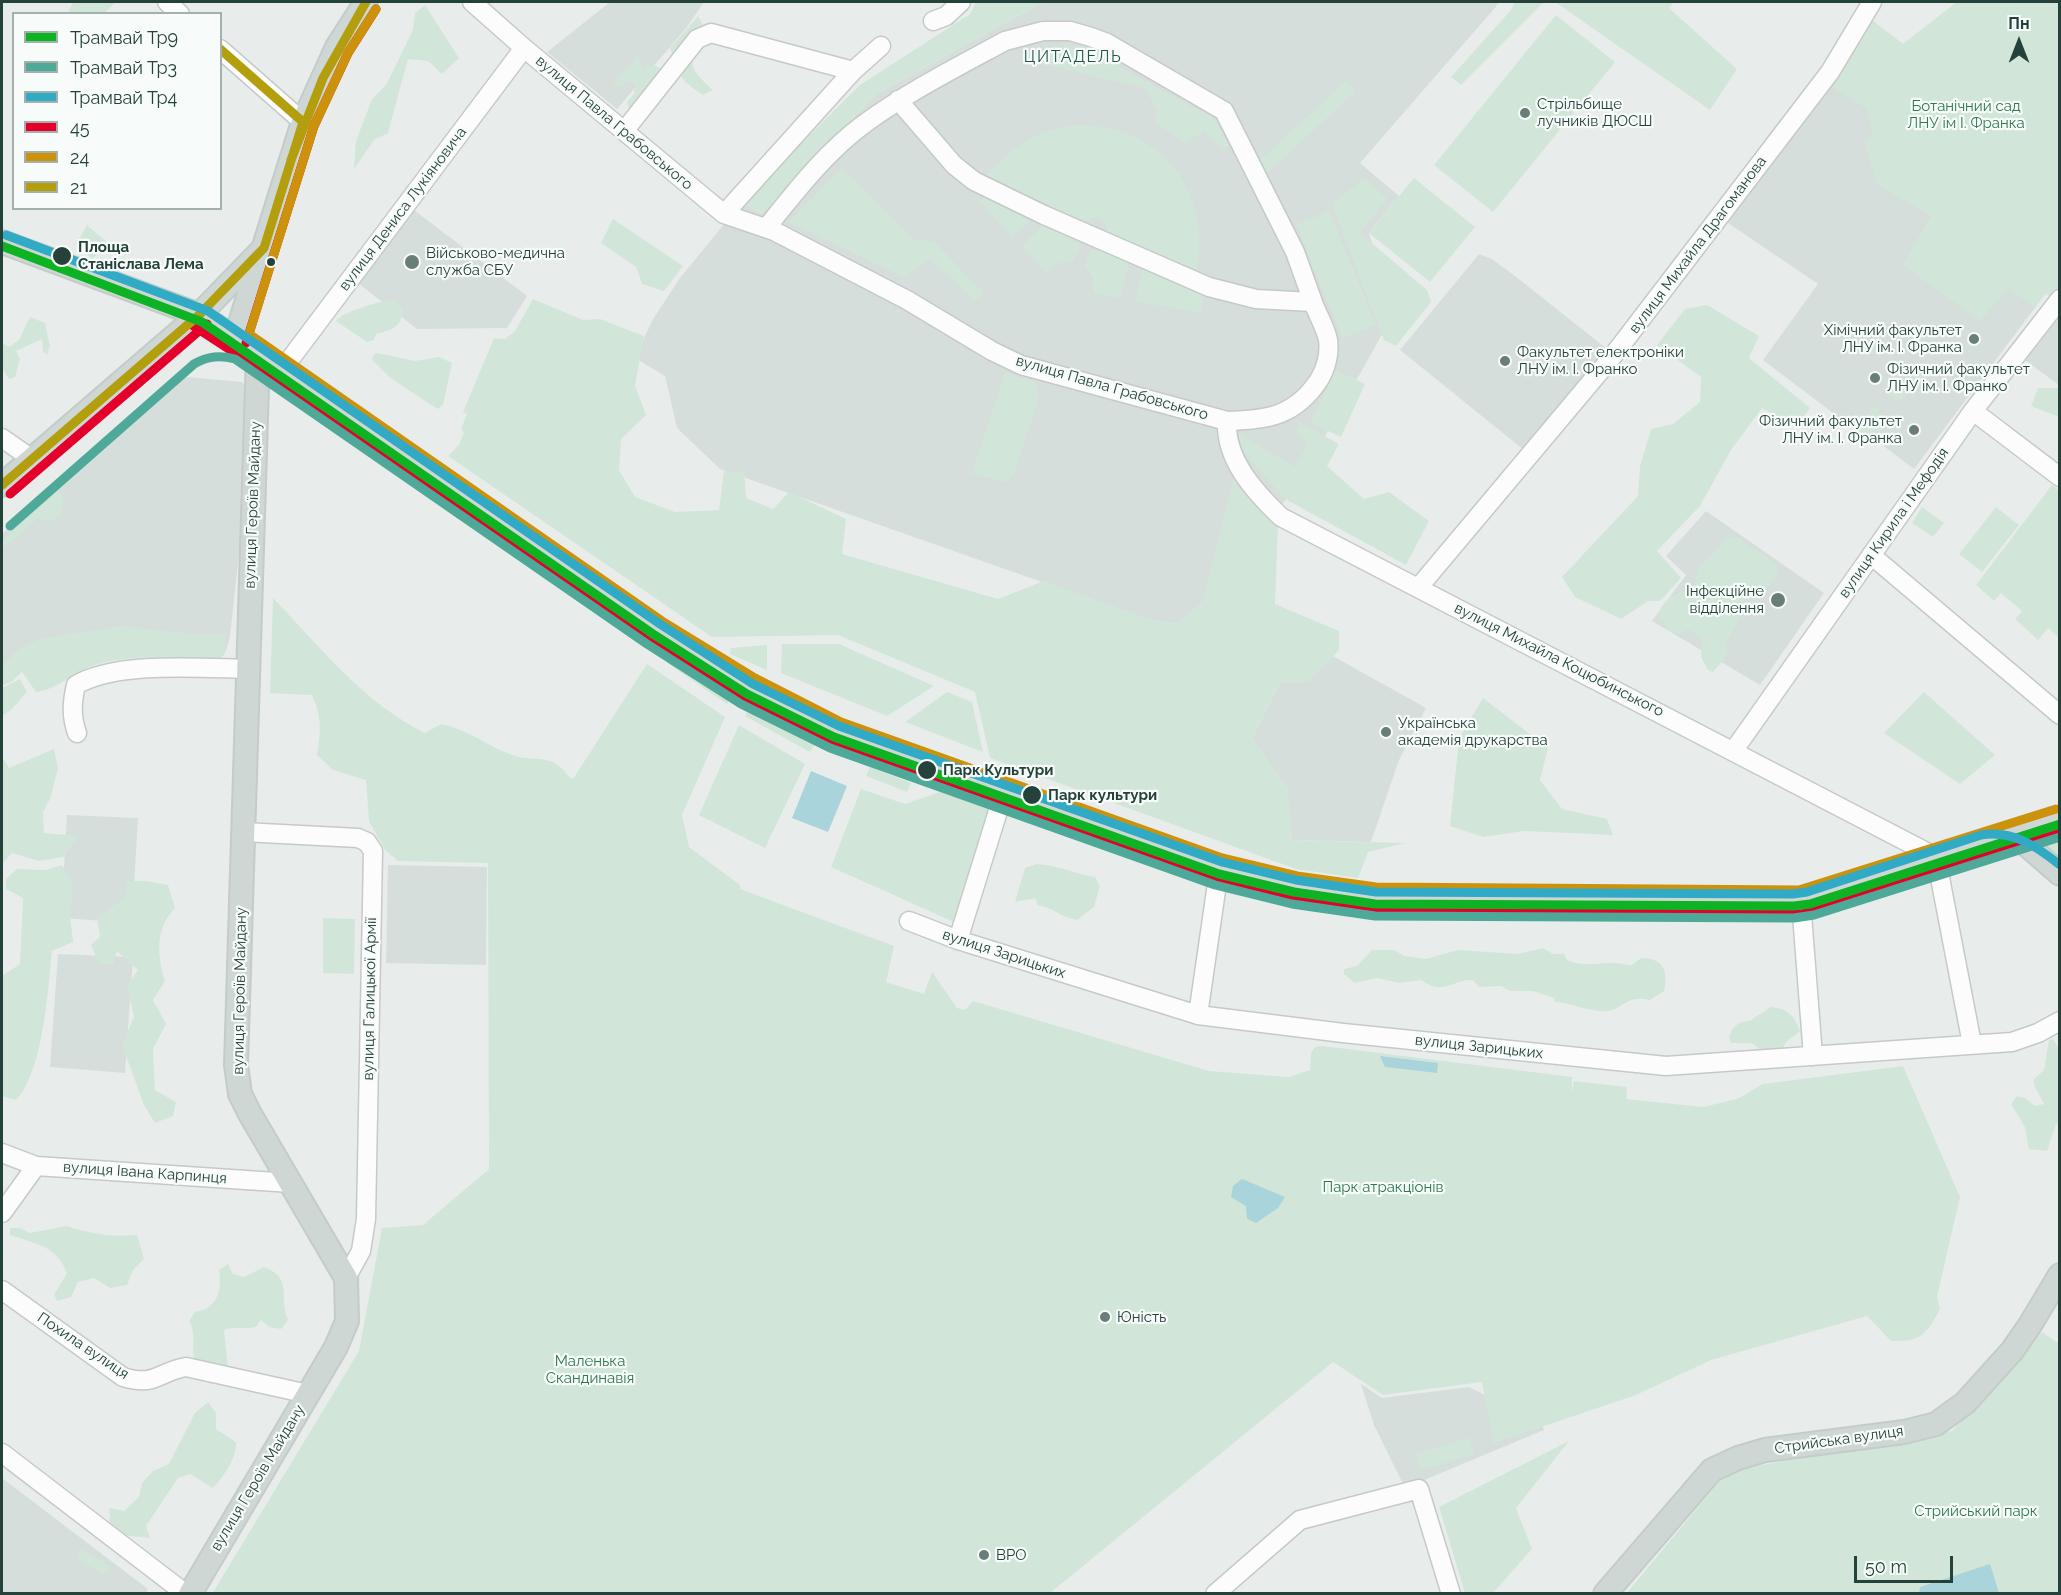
<!DOCTYPE html>
<html>
<head>
<meta charset="utf-8">
<style>
	body { margin:0 }
	#map { position:relative; width:2061px; height:1595px; overflow:hidden; background:#e8edeb; font-family:Raleway,sans-serif }
	canvas { display:block }
	.frame { position:absolute; inset:0; border:3px solid #24423a; pointer-events:none }
	.legend { position:absolute; left:12px; top:12px; width:210px; height:198px; box-sizing:border-box; background:#f7fbf9; border:2px solid #a3b1ad; margin:0; padding:8px 10px; list-style:none; font-size:18px; color:#24423a }
	.legend li { display:flex; align-items:center; gap:12px; height:30px }
	.legend b { width:30px; border:2px solid #a3b1ad }
	.north { position:absolute; left:1989px; top:12px; width:60px; height:60px; -webkit-text-stroke:4px #f7fbf9; paint-order:stroke; rotate:0deg; font-size:16px; font-weight:700; line-height:24px; text-align:center; color:#24423a }
	.north::after { content:''; display:block; margin:auto; width:21px; height:27px; background:#24423a; clip-path:polygon(50% 0,100% 100%,50% 72%,0 100%) }
	.scale { position:absolute; left:1854px; top:1556px; width:99px; height:27px; box-sizing:border-box; border:3px solid #24423a; border-top:0; padding-left:8px; font-size:18px; line-height:21px; white-space:nowrap; color:#24423a; -webkit-text-stroke:4px #f7fbf9; paint-order:stroke }
</style>
</head>
<body>
<div id="map">
<canvas width="2061" height="1595"></canvas>
<div class="frame"></div>
<ul class="legend">
<li><b style="height:8px;background:#0eb324"></b>Трамвай Тр9</li>
<li><b style="height:8px;background:#4fa999"></b>Трамвай Тр3</li>
<li><b style="height:8px;background:#31aac6"></b>Трамвай Тр4</li>
<li><b style="height:8px;background:#e4002b"></b>45</li>
<li><b style="height:8px;background:#cd920c"></b>24</li>
<li><b style="height:8px;background:#b39e0e"></b>21</li>
</ul>
<div class="north">Пн</div>
<div class="scale">50 m</div>
</div>
<script>
const context = document.querySelector('canvas').getContext('2d');
context.lineJoin = 'round';
function fillPath(path, color) { context.fillStyle = color; context.fill(path, 'evenodd'); }
function trace(path, color, width, dash) { context.strokeStyle = color; context.lineWidth = width; context.lineCap = dash ? 'butt' : 'round'; context.setLineDash(dash || []); context.stroke(path); }
function drawText(font, color, halo, rows, align = 'center') {
  context.font = font + ' Raleway,sans-serif'; context.lineWidth = 4.5; context.setLineDash([]); context.textBaseline = 'middle'; context.strokeStyle = halo; context.fillStyle = color; for (const [text, x, y, turn = 0] of rows) {
    context.save(); context.translate(x, y); context.rotate((+turn || 0) * Math.PI / 180); context.textAlign = isNaN(turn) ? turn : align; if (halo) context.strokeText(text, 0, 0); context.fillText(text, 0, 0); context.restore();
  }
}
const built = new Path2D(`
	M610 2H704L687 27 617 109 547 52Z
	M1043 2H1500L1360 163 1399 196 1369 233 1394 313 1297 486 1202 603 1177 624 1153 621 720 469 677 428 665 376 635 358 653 319 680 278 742 202 762 214 876 94Z
	M1957 2H2059L2046 293 1914 469 1877 441 1854 429 1763 360 1818 284 1728 223 1828 84 1869 18 1903 44Z
	M410 207 527 296 507 328 417 329 354 280Z
	M1479 254 1492 259 1515 276 1607 349 1524 450 1400 350Z
	M2059 314V385L2025 360Z
	M176 376 242 382 245 386 240 545 230 636 226 651H90L22 671 11 682 2 685V534Z
	M1706 511 1824 593 1760 685 1652 621 1686 575 1666 556Z
	M1333 656 1426 708 1399 760 1371 842 1292 840 1287 788 1252 739 1280 682 1309 681Z
	M67 815 138 818 132 923 61 918Z
	M388 865 487 867 486 965 386 963Z
	M58 954 133 957 125 1073 50 1067Z
	M1361 1384 1382 1398 1469 1387 1508 1406H1536L1544 1430 1405 1488 1374 1425Z
	M2 1478 148 1589 146 1593H2Z`);
const green = new Path2D(`
	M73 2H116L104 13H68Z
	M976 2H1043L876 94 762 214 742 202 860 85 970 14Z
	M1515 2H1544L1461 85 1451 77 1511 10Z
	M1555 2H1674L1669 8 1737 69 1710 110Z
	M1957 2H2059L2060 292 2054 300 2046 293 2035 307 2008 288 1980 321 1903 265 1931 216 1877 184 1865 143 1873 130 1866 108 1828 84 1869 18 1903 44Z
	M425 5 459 58 442 74 428 61 408 59 388 133 374 140 354 169 356 141 372 99 386 85 413 30 415 13Z
	M1556 15 1615 62 1493 212 1434 165Z
	M698 16 703 25 704 37C685 63 690 69 713 90L703 95C675 76 682 77 670 48Z
	M1067 43 1103 58 1213 118 1229 145 1223 150 1204 131 1185 143 1155 122 1157 110 1145 88 1038 63Z
	M638 57 643 69 653 65 660 68 658 81 631 113 627 102 634 94 635 83 626 82 619 87 613 83Z
	M1346 81 1356 91 1267 173 1257 163Z
	M1073 125C1161 124 1213 189 1196 275L1108 233C1107 224 1105 221 1096 217L1083 222 987 176C1010 147 1036 132 1073 125Z
	M842 168 914 240 933 241 984 293 975 300 930 259 904 277 789 222Z
	M1365 178 1387 199 1360 233 1427 290 1431 302 1396 346 1384 340 1332 204Z
	M1414 178 1475 227 1430 282 1369 233Z
	M986 195 1034 217 1013 237 979 202Z
	M1329 211 1376 325 1343 338 1296 225Z
	M613 219 683 266 664 291 642 284 636 267 601 243Z
	M1045 223 1076 237 1080 246 1073 261 1056 264 1047 273 1022 246Z
	M87 225 109 244 92 259 76 244Z
	M1099 248 1129 261 1120 298 1094 293 1093 278 1085 266 1091 251Z
	M1143 268 1203 296 1201 313 1135 301Z
	M393 299 403 310C400 329 393 329 376 334L374 340 367 342 336 321C342 312 381 301 393 299Z
	M533 299 583 320 600 319 644 336 635 386 646 415 621 439 619 470 635 497 675 512 719 510 724 471 744 472 746 498 773 509 789 492 846 519 842 554 998 599 1044 581 1153 621 1177 624 1202 603 1236 471 1278 522 1275 604 1339 631V650L1309 681 1280 682 1252 739 1288 788 1292 840 1405 843 1368 852 1358 878 1296 869 990 758 975 692 838 635 712 637 448 456 459 445 464 432 461 429 467 414 463 412 494 338 505 339 515 331Z
	M1707 305 1759 336 1749 358 1810 408 1797 428 1762 408 1731 450 1700 506 1657 551 1681 578 1660 601H1648L1621 619 1575 597 1562 577 1638 496 1640 466 1651 429 1673 424 1700 402 1701 377 1657 345 1685 309Z
	M30 317 45 323 50 346 47 355 43 351 42 339 16 351 20 359 15 377 9 379 2 368V343L9 347 19 340Z
	M377 353 415 361 439 357 452 363 443 405 438 409 431 405 389 377 372 360 374 354Z
	M1335 370 1365 384 1341 437 1311 423Z
	M1005 373 1034 382 1038 389V402L1013 475 1006 482 972 473Z
	M1917 373 1923 377 1900 402 1885 393 1890 387 1900 394Z
	M2038 388H2059V417L2031 406Z
	M1875 405 1885 425 1875 438 1856 428Z
	M1300 423 1339 444 1327 466 1364 499 1389 492 1429 521 1406 565 1285 499 1235 442V432L1295 467 1308 444 1296 432Z
	M2052 485 2060 491 2059 638 2048 628 2038 640 2015 619 2022 611 2001 593 1994 601 1976 585Z
	M59 490 64 500 60 517 49 521 38 518 2 549V541Z
	M1922 507 1944 523 1933 537 1912 523Z
	M1996 507 2019 525 1982 572 1959 554Z
	M1727 537 1740 538C1752 552 1766 551 1778 569 1773 591 1754 595 1736 603L1740 617 1726 643 1727 656 1713 672 1708 670 1701 657 1702 638 1688 629 1680 633 1671 632 1658 616C1663 596 1678 594 1696 587L1697 571Z
	M273 598C320 647 364 703 425 733L441 724C469 729 492 750 519 757 533 760 548 756 560 767 566 771 565 775 573 779L647 664 725 717 682 815 689 847 740 885V889L894 946 886 982 924 994 932 972 957 1008 965 1010 973 1001 1209 1071 1289 1077 1310 1070 1311 1053 1315 1047 1323 1046 1572 1077V1093L1574 1081 1627 1087 1626 1099 1703 1107 1737 1099 1763 1084 1903 1066 1960 1197 1937 1297 1940 1309C1927 1334 1921 1342 1891 1341L1867 1316 1711 1360 1636 1395 1494 1443 1482 1382 1383 1395 1333 1362 1050 1593 212 1594 359 1351 382 1228 423 1225 489 1169 488 863 398 861 385 850 369 821 366 780 333 770 317 755C321 733 322 716 312 695L270 693Z
	M122 626 191 634H225V654L216 662C175 658 135 653 95 665 75 671 57 690 36 692L22 672 11 682 2 683V666L19 649 39 639Z
	M782 644H839L934 686 887 716 781 673Z
	M767 645V670L730 654 731 648Z
	M672 655 732 696 727 704 667 663Z
	M20 679 27 692 12 709 2 716V688Z
	M947 692 972 702 983 752 905 722Z
	M1924 692 1995 755 1960 784 1884 733Z
	M1483 698 1548 748 1540 780 1562 809 1607 819 1613 835 1524 831 1483 837 1450 826 1459 739Z
	M750 708 815 744 810 752 745 716Z
	M739 725 805 764 765 848 699 815Z
	M54 749 58 769 50 799 43 812 44 833 79 836 63 857 39 861 12 853 2 864V757L9 768Z
	M870 767 911 783 907 792 866 776Z
	M861 789 905 804 940 792 991 809 954 922 831 867Z
	M2059 826V863L2038 842 2041 835Z
	M1037 864C1058 865 1074 874 1095 877L1100 886 1094 907 1077 920C1061 918 1053 907 1037 905L1036 898 1015 902 1025 868Z
	M62 865 73 884 70 914 73 942 52 951C48 989 43 1073 16 1100L2 1096V976L20 964 23 898 6 889V879L17 869 46 870Z
	M127 881H146L168 885 175 908C155 929 157 955 165 981L153 1000 166 1024 153 1049 155 1090 176 1102 173 1116 155 1123 144 1105 122 1045 134 1017 127 986 138 970 117 951 113 964H99L91 945 100 936 97 917 125 898Z
	M323 918 355 919 354 974 323 973Z
	M1543 948 1553 954H1564L1567 960C1582 966 1592 964 1607 963 1615 962 1624 965 1632 965L1641 958C1663 958 1669 970 1664 991L1650 1000C1626 994 1623 1010 1606 1011 1588 1012 1573 1003 1555 1002L1554 998 1533 991H1510L1501 986 1479 987 1473 980C1451 979 1445 997 1421 980L1399 983 1377 978 1355 983 1344 974V969L1357 966 1372 950H1394L1404 956 1426 959 1458 950 1518 954Z
	M1771 1007C1787 1008 1795 1016 1800 1031L1786 1042 1783 1048 1761 1050 1751 1043H1731L1729 1037 1733 1028 1739 1023 1751 1020Z
	M2053 1039 2059 1049V1123L2056 1124 2047 1151 2029 1149 2025 1127 2011 1104 2017 1096 2025 1098 2035 1106 2044 1104 2034 1085V1079L2044 1070 2049 1040Z
	M67 1226C91 1234 112 1237 137 1235L144 1259 133 1270 127 1285 110 1288 94 1278 78 1282 71 1297 57 1301 54 1295 67 1273C56 1245 35 1244 10 1235V1228H20L30 1233Z
	M228 1264 233 1274 244 1277 264 1267C294 1278 278 1298 288 1320L281 1329 269 1327 261 1320 256 1327C244 1330 235 1326 224 1330L228 1367 196 1363C189 1349 198 1336 189 1321L195 1312C218 1308 222 1291 219 1270Z
	M2042 1332 2059 1344V1593L1626 1594 1728 1471 1952 1431Z
	M208 1402 216 1413V1429L236 1442C237 1458 224 1476 213 1488L190 1474 178 1478 146 1526 150 1538 121 1535 110 1524 109 1508 124 1511 139 1497 142 1483 153 1471 169 1464 195 1413Z
	M1469 1438 1474 1454 1421 1470 1416 1454Z
	M1569 1441 1516 1508 1532 1549 1493 1593H1465L1439 1507Z
	M81 1549 110 1566 105 1575 76 1558Z`);
const water = new Path2D(`
	M811 771 847 786 828 832 792 818Z
	M1380 1056 1438 1063 1437 1073 1385 1067Z
	M1242 1179 1285 1197 1278 1208 1256 1223 1247 1219 1246 1206 1231 1197 1233 1186Z
	M1990 1564 1999 1593H1919L1920 1587Z`);
const minor = new Path2D(`
	M167 2 180 14
	M472 2 524 48 724 214 774 231 907 300 992 351 1021 365 1227 421C1268 420 1295 416 1319 380 1326 369 1330 353 1328 340 1326 328 1317 314 1313 302
	M933 21 946 16 961 2
	M220 49 303 122
	M625 130 697 39 711 33 853 71
	M724 214 853 71 881 46
	M767 227C796 191 826 152 864 124 908 92 957 67 1005 41L1043 31H1070L1091 37 1107 43 1224 111 1295 252 1313 302 1256 299 1209 287 1044 215 974 181 954 165 898 100
	M282 370 524 48
	M1973 411 2060 477
	M1227 421C1225 460 1255 492 1281 517L1936 857 1972 1044
	M2 438 32 459
	M1871 555 2060 715
	M1418 588 1612 357 1830 72 1872 2
	M77 733C71 716 72 702 76 685 118 661 199 668 249 669
	M1734 750 1973 411 2060 299
	M243 832 358 838 367 842 373 851 366 1219 361 1251 346 1278
	M1801 902 1813 1056
	M909 921 958 940 1198 1015 1343 1033 1666 1066 2012 1042 2038 1033 2060 1021
	M958 940 1004 792
	M1198 1015 1219 870
	M2 1153 36 1166 291 1183
	M2 1213 36 1166
	M2 1290 123 1377C155 1387 158 1372 186 1367L308 1394
	M2 1453 186 1594
	M1215 1594 1300 1520 1419 1489 1451 1594`);
const major = new Path2D(`
	M2 242 199 315 297 379 655 631 749 688 836 733 1219 870 1295 888 1375 899 1801 902 2060 820
	M235 339 303 122 337 47 366 2
	M2 485 199 315 259 253
	M2014 834 2060 874
	M190 1594 336 1347 347 1321 346 1278 250 1114 240 1094 236 1065 258 354
	M1605 1594 1712 1470 1738 1458 1765 1450 1904 1432 1936 1424 1965 1403 2012 1351 2030 1325 2060 1275`);
const bus1 = new Path2D(`
	M192 325 290 389 648 641 743 699 832 744 1216 882 1293 900 1375 911 1802 914 2060 833
	M246 343 314 126 348 53 376 9
	M10 494 207 324`);
const bus2 = new Path2D(`
	M376 9 348 53 314 126 249 334 662 621 755 678 841 722 1222 858 1297 876 1376 887 1799 890 2056 809`);
const bus3 = new Path2D(`
	M220 49 303 122
	M291 160 323 78 366 2
	M2 485 199 315 264 248 303 122`);
const tram1 = new Path2D(`
	M2 246 202 322 653 634 747 694 834 737 1219 874 1294 892 1375 904 1794 906 1810 904 2060 824`);
const tram2 = new Path2D(`
	M10 526 194 364C208 356 220 355 235 359L647 644 741 704 830 748 1215 885 1292 904 1375 916 1794 918 1814 915 2060 837`);
const tram3 = new Path2D(`
	M6 235 208 311 660 624 753 684 839 726 1222 862 1296 880 1376 892 1793 894 1807 892 1981 835C2013 830 2036 846 2060 865`);
const markers = [
	[1525,113,6,"#697e78"],
	[62,256,10,"#24423a"],
	[271,262,5,"#24423a"],
	[412,262,8,"#697e78"],
	[1974,339,6,"#697e78"],
	[1505,361,6,"#697e78"],
	[1875,378,6,"#697e78"],
	[1914,430,6,"#697e78"],
	[1778,600,8,"#697e78"],
	[1386,732,6,"#697e78"],
	[927,770,10,"#24423a"],
	[1032,795,10,"#24423a"],
	[1105,1317,6,"#697e78"],
	[984,1555,6,"#697e78"]
];
const poiNames = [
	["Стрільбище",1537,104],
	["лучників ДЮСШ",1537,121],
	["Військово-медична",426,253],
	["служба СБУ",426,270],
	["Хімічний факультет",1962,330,"right"],
	["ЛНУ ім. І. Франка",1962,347,"right"],
	["Факультет електроніки",1517,352],
	["ЛНУ ім. І. Франко",1517,369],
	["Фізичний факультет",1887,369],
	["ЛНУ ім. І. Франко",1887,386],
	["Фізичний факультет",1902,421,"right"],
	["ЛНУ ім. І. Франка",1902,438,"right"],
	["Інфекційне",1764,591,"right"],
	["відділення",1764,608,"right"],
	["Українська",1398,723],
	["академія друкарства",1398,740],
	["Юність",1117,1317],
	["ВРО",996,1555]
];
const parkNames = [
	["Ботанічний сад",1966,106],
	["ЛНУ ім І. Франка",1966,123],
	["Парк атракціонів",1383,1187],
	["Маленька",590,1361],
	["Скандинавія",590,1378],
	["Стрийський парк",1976,1511]
];
const streetNames = [
	["вулиця Павла Грабовського",614,123,40],
	["вулиця Дениса Лукіяновича",403,209,-53],
	["вулиця Михайла Драгоманова",1698,245,-53],
	["вулиця Павла Грабовського",1112,388,16],
	["вулиця Героїв Майдану",253,505,-88],
	["вулиця Кирила і Мефодія",1894,523,-55],
	["вулиця Михайла Коцюбинського",1559,660,27],
	["вулиця Зарицьких",1004,954,18],
	["вулиця Героїв Майдану",240,991,-89],
	["вулиця Галицької Армії",370,999,-89],
	["вулиця Зарицьких",1479,1047,6],
	["вулиця Івана Карпинця",145,1173,4],
	["Похила вулиця",83,1346,34],
	["Стрийська вулиця",1839,1440,-8],
	["вулиця Героїв Майдану",258,1478,-59]
];
const stopNames = [
	["Площа",78,247],
	["Станіслава Лема",78,264],
	["Парк Культури",943,770],
	["Парк культури",1048,795]
];
const neighbourhoodNames = [
	["ЦИТАДЕЛЬ",1073,57]
];
fillPath(built, '#d6dedb');
fillPath(green, '#d1e6d8');
fillPath(water, '#a9d4db');
trace(minor, '#c5cac8', 21);
trace(major, '#c3ccc9', 26);
trace(minor, '#fcfcfc', 18);
trace(major, '#cfd7d5', 22);
trace(bus1, '#e4002b', 9);
trace(bus2, '#cd920c', 9);
trace(bus3, '#b39e0e', 9);
trace(tram1, '#0eb324', 9);
trace(tram2, '#4fa999', 9);
trace(tram3, '#31aac6', 9);
for (const [x, y, r, color] of markers) { const dot = new Path2D(); dot.arc(x, y, r, 0, 2 * Math.PI); context.fillStyle = color; context.fill(dot); trace(dot, '#f7fbf9', 2); }
drawText('15px', '#24423a', '#f7fbf9', poiNames, 'left');
drawText('15px', '#2d7a4b', '#f7fbf9', parkNames);
drawText('15px', '#24423a', '#f7fbf9', streetNames);
drawText('bold 15px', '#24423a', '#f7fbf9', stopNames, 'left');
context.letterSpacing = '1.5px';
drawText('16px', '#1f5548', '#f7fbf9', neighbourhoodNames);
context.letterSpacing = '0px';
</script>
</body>
</html>
